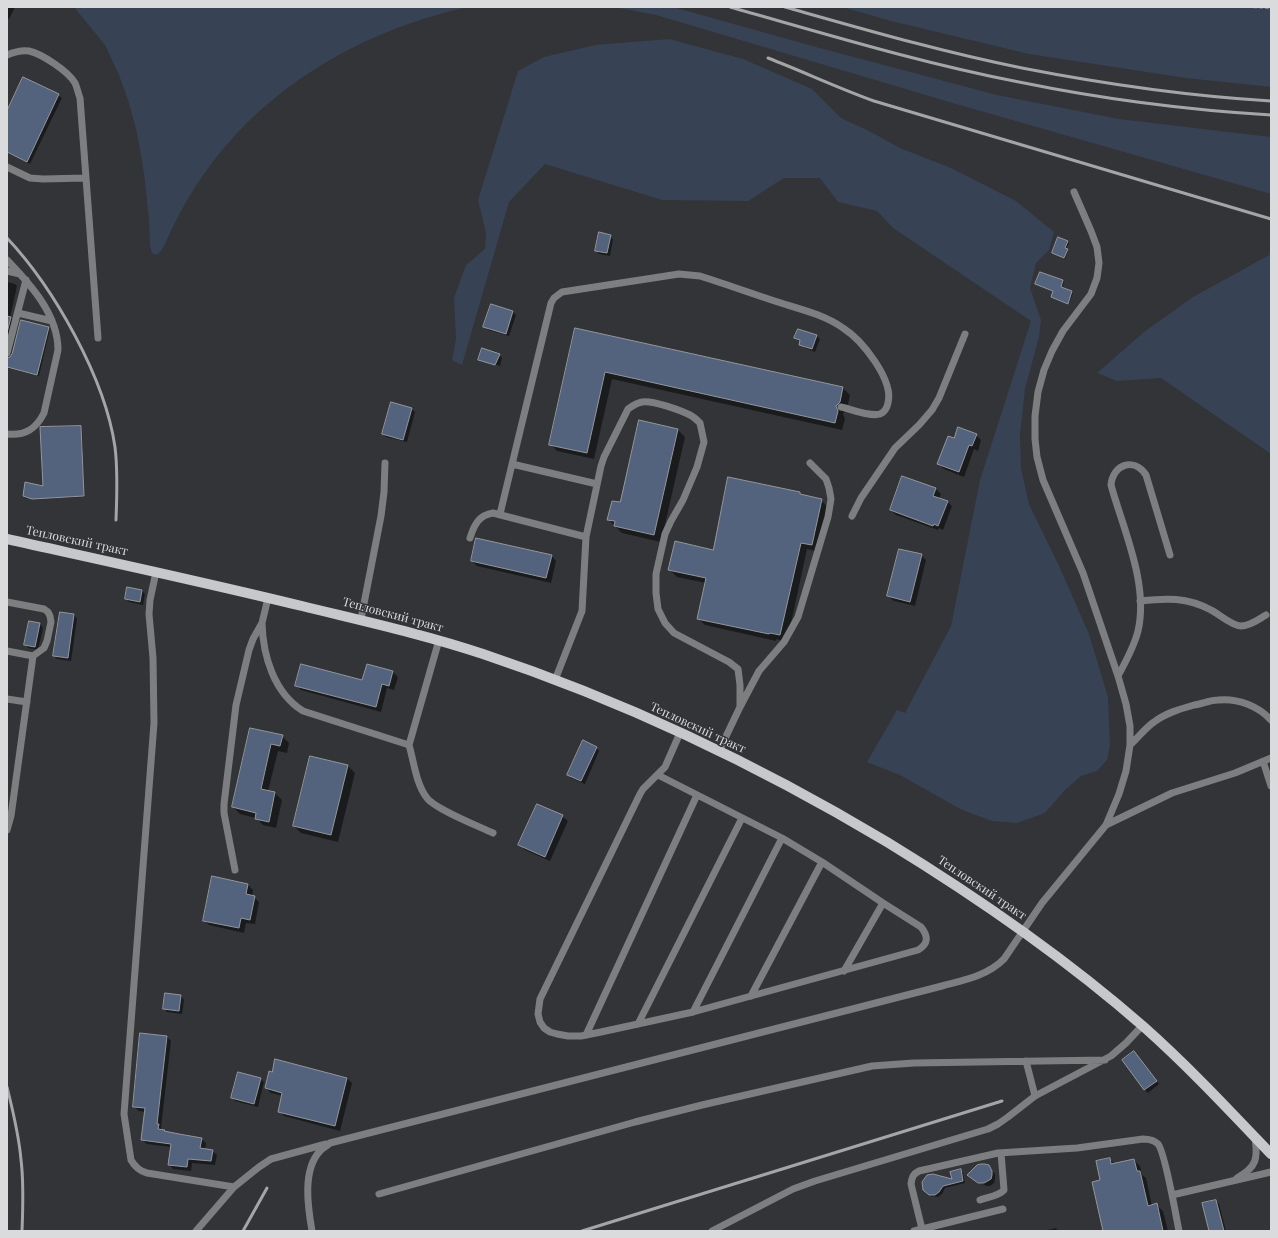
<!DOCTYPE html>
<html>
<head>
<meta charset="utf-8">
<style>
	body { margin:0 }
	#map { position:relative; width:1278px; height:1238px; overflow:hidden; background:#323437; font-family:"Playfair Display",serif }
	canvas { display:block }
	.frame { position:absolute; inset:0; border:8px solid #dadbdd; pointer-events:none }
</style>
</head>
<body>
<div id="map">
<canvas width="1278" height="1238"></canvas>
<div class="frame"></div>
</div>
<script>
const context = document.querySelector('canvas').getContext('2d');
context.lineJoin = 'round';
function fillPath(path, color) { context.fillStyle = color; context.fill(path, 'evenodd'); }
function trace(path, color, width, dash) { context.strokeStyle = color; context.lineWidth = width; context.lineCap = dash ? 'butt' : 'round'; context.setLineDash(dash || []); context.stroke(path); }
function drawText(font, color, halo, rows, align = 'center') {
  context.font = font + ' "Playfair Display",serif'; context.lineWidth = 3; context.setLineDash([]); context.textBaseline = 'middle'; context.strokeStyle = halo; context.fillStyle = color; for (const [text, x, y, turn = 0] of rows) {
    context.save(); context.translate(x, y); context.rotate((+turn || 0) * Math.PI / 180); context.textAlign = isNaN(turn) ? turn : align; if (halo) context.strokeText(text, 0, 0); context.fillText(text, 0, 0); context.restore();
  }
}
const green = new Path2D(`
	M74 7H468C355 32 252 94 191 194 180 211 172 229 163 248L159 253 156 255 152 253 150 246 149 220 144 173 137 133 129 103 119 75 105 45Z
	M614 7H673L816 47 997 95 1119 119 1271 137V194L956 104 656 15Z
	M842 7H1271V87L1186 78 1029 54 891 21Z
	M669 39 743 59 812 89 841 118 871 132 900 148 951 168 1016 201 1054 232 1049 250 1036 263 1030 288 1041 320 1039 337 1025 389 1020 435 1021 468 1029 504 1060 568 1089 634 1108 697 1110 746 1107 760 1097 771 1081 776 1065 790 1045 813 1017 823 992 821 962 810 900 775 867 762 897 710 905 713 951 626 980 480 1031 321 893 228 877 211 838 202 820 178H784L748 201 662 200 545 164 509 202 462 365 452 360 456 339 454 298 466 265 485 249 486 233 478 200 518 71 544 57 595 45Z
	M1271 254V454L1161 378 1117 381 1097 373 1144 332 1193 297Z`);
const shadow = new Path2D(`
	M7 7H15L9 19 7 18Z
	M58 95 62 98 30 164 7 153V113Z
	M610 236 613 239 610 256 599 254 596 251Z
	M1068 242 1069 243 1066 249 1068 251 1065 259 1053 253Z
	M1062 281 1064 282 1062 288 1073 293 1069 304 1053 298 1052 297 1054 291 1036 284Z
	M7 282 15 284 17 286 10 318 13 320 7 342Z
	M513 312 516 315 509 336 488 330 485 326Z
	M48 328 50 329 39 376 7 368V359H9Z
	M576 329 843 388 850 395 847 409 843 414 845 419 842 430 612 379 594 459 557 451 550 444Z
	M798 330 817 336 820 339 815 352 803 347 800 344 801 342 795 338Z
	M499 355 502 358 500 366 482 360V362L480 359Z
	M392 403 412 409 415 412 407 442 386 437 383 433Z
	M80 427 82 428 84 497 34 499 25 498 24 496 44 488Z
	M678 430 685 437 661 542 622 533 608 519Z
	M976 435 981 440 978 451 974 449 964 477 944 469 938 464 954 439Z
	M903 477 936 489 941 494 939 499 947 501 952 506 943 530 939 528 938 530 896 515 891 510Z
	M800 493 802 495 821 500 828 507 819 552 807 549 787 642 776 639V641L705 625 698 618 706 583 677 577 670 570 713 551Z
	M551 555 556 561 551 583 477 566 472 561Z
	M921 555 926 560 915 606 894 601 888 596Z
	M128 588 142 591 145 594 143 605 129 602 126 599Z
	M61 613 74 615 77 619 71 661 57 659 54 656Z
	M40 624 43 628 38 650 28 648 25 644Z
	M393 672 398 677 394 690 387 688 381 712 301 690 296 685 363 682Z
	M251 729 282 736 289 743 287 753 278 751 268 791 275 793 282 800 276 828 263 825 256 818 240 814 233 807Z
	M596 747 599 751 585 784 571 778 568 775Z
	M348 766 355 773 338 842 301 833 294 826Z
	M562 816 568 821 550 861 525 850 520 845Z
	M248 885 253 890 252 897H254L259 902 255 924 246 923 244 933 209 925 204 920Z
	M166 994 181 996 184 1000 182 1014 167 1012 164 1008Z
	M167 1037 171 1041 161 1128 165 1132 201 1139 206 1143 205 1150 212 1151 217 1155 215 1165 192 1163 191 1171 173 1169 169 1164 171 1147 147 1144 142 1140 145 1112 139 1111 134 1107Z
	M1134 1052 1159 1084 1148 1093 1145 1090Z
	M347 1078 352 1083 340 1131 284 1116 279 1111 283 1096 271 1093 266 1088Z
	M261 1079 264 1082 258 1107 235 1101 232 1098Z
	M1109 1159 1115 1164 1134 1160 1140 1166 1142 1175 1146 1178 1152 1206 1156 1205 1163 1211 1168 1231H1104L1101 1181Z
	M989 1167 995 1174V1179L994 1183 990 1186H986L972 1178Z
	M960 1170 963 1173 965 1183 945 1188 942 1194 938 1197 930 1196 927 1193 953 1181Z
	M1216 1201 1219 1204 1226 1231H1210Z
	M1056 1228 1058 1231H1044Z`);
const building = new Path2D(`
	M23 77 59 94 27 162 7 152V111Z
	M599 232 611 235 607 253 595 251Z
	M1058 237 1068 241 1065 248 1068 249 1064 258 1052 253Z
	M1040 272 1063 280 1061 287 1072 291 1068 304 1051 297 1053 291 1035 284Z
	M491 304 513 311 506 334 483 327Z
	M7 316 11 317 7 333Z
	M21 320 49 327 37 375 7 367V358L10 357 12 354Z
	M575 328 843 387 840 402 836 406 838 411 835 423 605 372 587 453 549 445Z
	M798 329 817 335 812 349 799 345 800 340 794 338Z
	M482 348 500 354 495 365 478 360Z
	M391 402 412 408 403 440 382 434Z
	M639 420 678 429 654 535 614 526 615 521 607 520 612 501 620 502Z
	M81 426 84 496 32 499 23 496 25 482 43 486 40 427Z
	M958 427 977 434 972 446 969 445 959 472 937 464 948 436 954 438Z
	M902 476 936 488 933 496 948 501 938 526 934 524 933 526 890 510Z
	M728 477 800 492V494L822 499 812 545 801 543 780 635 770 633 769 634 697 619 706 578 668 570 675 541 713 550Z
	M476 538 552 555 546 578 471 561Z
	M899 549 922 554 910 602 887 596Z
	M127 587 142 590 140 602 125 599Z
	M60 612 74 614 68 658 53 656Z
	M29 621 40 623 35 647 24 645Z
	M301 664 362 680 367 664 393 671 389 686 382 684 376 707 295 686Z
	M250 728 283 735 280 746 271 744 261 789 275 792 269 822 255 819 256 813 232 807Z
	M583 740 597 747 581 781 567 775Z
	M310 756 348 765 331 835 293 826Z
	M537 804 563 815 545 857 518 845Z
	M212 876 248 884 246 894 255 896 250 920 241 918 239 928 203 921Z
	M165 993 181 995 179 1011 163 1009Z
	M140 1033 167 1036 157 1124H159L158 1129 165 1130 164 1131 179 1134 202 1138 200 1148 213 1150 211 1161 188 1159 187 1167 168 1165 171 1144 141 1140 145 1108 133 1107Z
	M1134 1051 1157 1081 1144 1090 1122 1060Z
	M275 1059 347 1078 335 1126 278 1112 282 1093 265 1088 269 1071 272 1072Z
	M238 1072 261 1078 254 1104 231 1098Z
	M1110 1158 1111 1164 1134 1159 1137 1171H1140L1148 1206 1157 1203 1163 1231H1103L1092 1182 1100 1180 1096 1161Z
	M981 1164H985L989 1165 992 1171V1175L991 1179 984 1183H978L967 1175 977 1165Z
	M961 1169 963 1181 943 1186 939 1192 935 1195H929L923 1190 922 1182 927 1175 933 1174 952 1179 950 1172Z
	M1216 1200 1224 1231H1209L1202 1203Z`);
const path = new Path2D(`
	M1253 7 1271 8`);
const service = new Path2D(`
	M7 55C14 52 21 50 29 51 42 54 68 71 75 83 77 87 78 93 80 98L98 338
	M7 167 30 178 43 179 85 178
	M7 260C30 284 58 314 58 350L44 413C36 429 25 436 7 434
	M7 271 20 274
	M18 313 52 321
	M7 353 26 280
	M512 464 597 484
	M500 514 551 303 554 298 562 292 679 274 700 276C728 285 756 295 784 304 804 310 826 316 843 328 862 340 894 380 888 403 887 408 885 412 880 414 870 417 851 409 841 407
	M852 516 861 498 895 448 919 425 932 410 939 398 965 334
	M470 538C474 525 479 515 493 513L586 537
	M156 572 150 600 149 614 153 658 154 723 124 1114 131 1160C135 1167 139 1171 147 1173L234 1187 259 1167 271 1159 326 1144
	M1140 601C1166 598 1187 597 1211 610 1219 614 1232 626 1241 626 1250 626 1259 619 1266 615
	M7 602 44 609 48 612 50 616 51 622 47 641 44 648 33 656
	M361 619 381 516 384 492 385 463
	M262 623C263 656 274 693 303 711L409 745 439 640
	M7 651 33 656 11 816 7 830
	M1118 676C1126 661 1134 647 1138 631 1149 584 1123 529 1111 485 1113 464 1134 457 1146 475L1170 555
	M555 680 582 611 586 537 601 466 604 457 628 409C632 406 636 403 642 402 652 400 680 410 690 415 694 417 697 420 700 423L704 442 697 467 683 500 671 521 665 534 656 574V593L658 609 665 623 674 633 729 662 738 669 740 685V707
	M7 699 27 702
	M409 745C414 762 416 784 427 798 435 809 478 826 493 833
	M1130 745C1138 738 1145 728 1154 722 1166 713 1180 709 1194 705 1202 704 1210 700 1218 700 1238 698 1258 706 1271 720
	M719 751 740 707 759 671 784 642 798 617 828 517 831 499 829 488 826 479 810 463
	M1263 761 1271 786
	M658 775 782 838 822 862 883 903 921 927C929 937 928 944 918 950L693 1012 601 1032 581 1036H568L557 1034 550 1032 544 1028 540 1022 538 1014 540 999 640 794 643 789 665 767 680 733
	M1106 825 1172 793 1235 773 1271 758
	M235 870 224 813V804L236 705 249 650 253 639 262 623 268 598
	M844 971 883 903
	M751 996 822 862
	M693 1012 782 838
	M638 1024 742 818
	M586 1035 697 795
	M1026 1061 1035 1096
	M1237 1178C1257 1167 1258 1158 1255 1138
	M379 1194 635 1122 702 1105 872 1066 914 1063 1105 1060
	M1172 1195 1271 1172
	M980 1200C988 1197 999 1196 1004 1190L1001 1153
	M922 1229 911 1184C912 1177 913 1174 919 1171L998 1153 1077 1148 1143 1139C1148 1139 1154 1140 1158 1144 1165 1152 1176 1216 1179 1231
	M196 1231 234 1187
	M312 1231C308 1208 302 1170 320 1151 323 1148 327 1146 330 1143L942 986C964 980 987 976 1004 959L1042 903 1106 825 1119 794 1126 771 1130 745V726L1126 704 1118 676 1083 573 1043 480 1037 457 1035 439V416L1038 392 1044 370 1052 351 1063 331 1091 294 1097 278 1099 263 1097 247 1091 231 1074 192
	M712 1231 793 1189 815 1181 988 1129 998 1124 1008 1117 1035 1096 1111 1056 1126 1043 1142 1026
	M914 1231 1003 1209`);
const primary = new Path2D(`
	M7 539C106 561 204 582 302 606 363 621 423 634 483 654 624 701 760 766 887 842 977 897 1064 957 1144 1027 1189 1067 1230 1111 1271 1154`);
const rail = new Path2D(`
	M730 7C826 34 921 63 1019 82 1102 99 1187 110 1271 115
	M785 7C863 29 942 52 1022 68 1104 84 1188 96 1271 101
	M768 58C804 72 838 88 874 101L1271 219
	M7 238C54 288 105 378 115 447 118 471 117 496 116 520
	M7 1087C13 1111 19 1135 21 1160 24 1183 23 1207 22 1231
	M243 1231 267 1188
	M582 1231 1002 1101`);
const streetNames = [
	["Тепловский тракт",77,541,12],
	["Тепловский тракт",393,615,15],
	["Тепловский тракт",698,728,25],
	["Тепловский тракт",982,888,34]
];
fillPath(green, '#374254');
fillPath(shadow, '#0007');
fillPath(building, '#54637d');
trace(building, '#93969a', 1);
trace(path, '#7a7c7e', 2.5, [4, 2]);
trace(service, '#7d7e80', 7);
trace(primary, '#c6c8cb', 10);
trace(rail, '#a3a5a7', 3);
drawText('12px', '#dadbdd', '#323437', streetNames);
</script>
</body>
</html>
